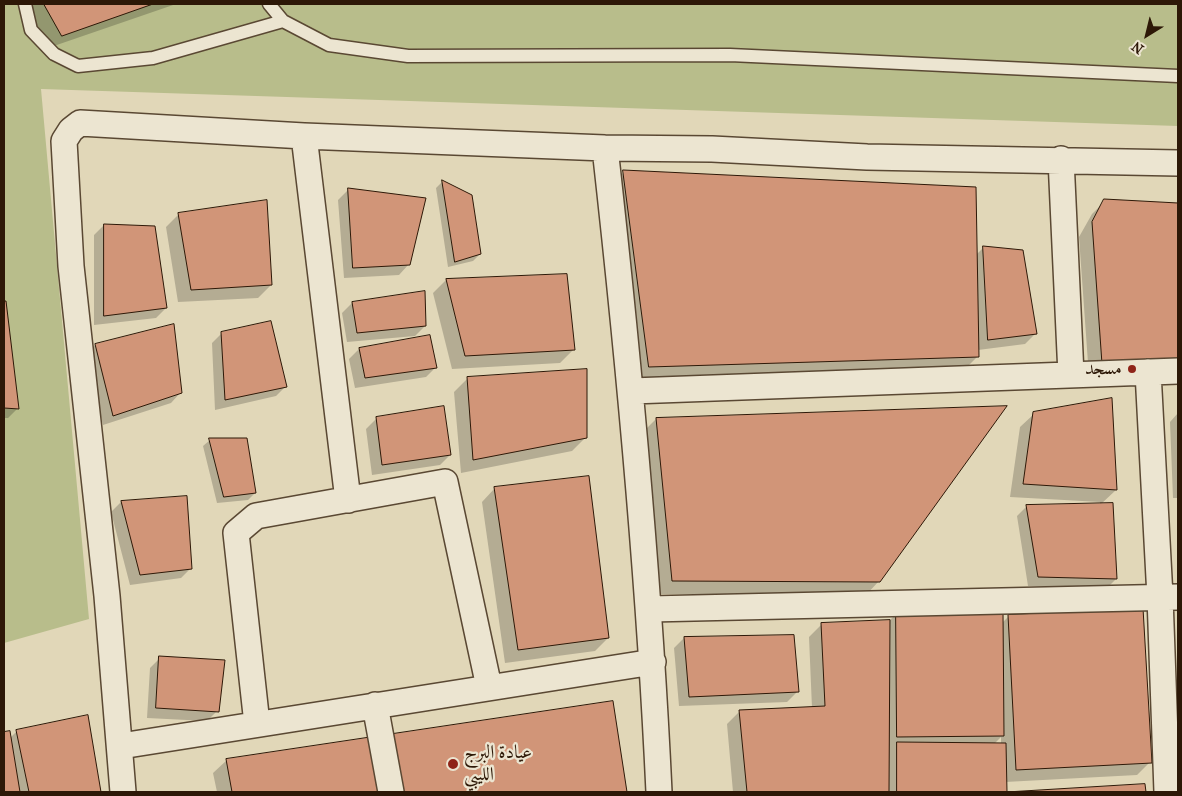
<!DOCTYPE html>
<html>
<head>
<meta charset="utf-8">
<style>
	body { margin:0 }
	#map { position:relative; width:1182px; height:796px; overflow:hidden; background:#e1d7b8; font-family:"IM FELL French Canon",serif }
	canvas { display:block }
	.frame { position:absolute; inset:0; border:5px solid #2d1807; pointer-events:none }
	.north { position:absolute; left:1122px; top:10px; width:50px; height:50px; -webkit-text-stroke:4px #ece5d1; paint-order:stroke; rotate:216deg; font-size:14px; font-weight:700; line-height:20px; text-align:center; color:#2d1807 }
	.north::after { content:''; display:block; margin:auto; width:18px; height:22px; background:#2d1807; clip-path:polygon(50% 0,100% 100%,50% 72%,0 100%) }
</style>
</head>
<body>
<div id="map">
<canvas width="1182" height="796"></canvas>
<div class="frame"></div>
<div class="north">N</div>
</div>
<script>
const context = document.querySelector('canvas').getContext('2d');
context.lineJoin = 'round';
function fillPath(path, color) { context.fillStyle = color; context.fill(path, 'evenodd'); }
function trace(path, color, width, dash) { context.strokeStyle = color; context.lineWidth = width; context.lineCap = dash ? 'butt' : 'round'; context.setLineDash(dash || []); context.stroke(path); }
function drawText(font, color, halo, rows, align = 'center') {
  context.font = font + ' "IM FELL French Canon",Amiri,serif'; context.lineWidth = 4.5; context.setLineDash([]); context.textBaseline = 'middle'; context.strokeStyle = halo; context.fillStyle = color; for (const [text, x, y, turn = 0] of rows) {
    context.save(); context.translate(x, y); context.rotate((+turn || 0) * Math.PI / 180); context.textAlign = isNaN(turn) ? turn : align; if (halo) context.strokeText(text, 0, 0); context.fillText(text, 0, 0); context.restore();
  }
}
const green = new Path2D(`
	M4 4H1178V126L41 89 89 619 4 643Z`);
const shadow = new Path2D(`
	M24 4H176L48 48Z
	M624 172 976 255 984 247 1035 334 1025 344 978 350V356L965 369 636 380 611 185Z
	M442 182 471 196 480 254 473 261 448 267 436 188Z
	M348 190 409 264 399 275 344 278 338 200Z
	M1105 201 1178 205V376L1089 377 1079 237 1092 214Z
	M179 214 271 285 258 298 178 302 166 227Z
	M104 225 166 308 156 318 94 325V235Z
	M446 280 573 350 560 363 452 369 433 293Z
	M4 302 18 408 8 418H4Z
	M352 303 425 326 415 336 347 342 342 313Z
	M173 326 181 392 171 403 103 425 85 355 95 345Z
	M222 333 286 386 276 396 215 410 212 343Z
	M429 336 436 367 426 377 355 388 349 359 359 349Z
	M468 378 586 437 572 451 461 473 454 392Z
	M1178 413V498H1173L1170 422Z
	M1034 414 1116 490 1101 504H1112L1116 579 1106 589 1028 586 1017 516 1027 506 1100 504V502L1010 497 1020 427Z
	M376 419 450 455 440 465 372 475 366 429Z
	M656 419 879 581 866 595 659 594 643 432Z
	M210 440 255 493 248 500 217 503 203 446Z
	M495 488 608 638 595 651 505 663 482 502Z
	M186 497 191 568 181 578 130 585 111 512 121 502Z
	M896 614 1002 623 1008 617 1150 762 1137 775 1005 782V792H733L727 724 740 711 812 708 809 637 822 624 889 621ZM1001 737V744H994Z
	M684 638 797 692 787 702 679 706 674 648Z
	M160 658 217 711 207 721 147 718 150 668Z
	M612 703 626 792H217L213 773 227 760Z
	M87 716 99 792H4V733L9 732 10 738 17 731Z
	M1144 785V792H1024Z`);
const building = new Path2D(`
	M44 4H153L62 36Z
	M623 170 976 187 979 357 649 367Z
	M442 180 472 195 481 254 455 262Z
	M348 188 426 198 410 265 353 268Z
	M1104 199 1178 203V363L1102 364 1092 222Z
	M267 200 272 285 191 290 178 213Z
	M104 224 155 226 167 308 104 316Z
	M983 246 1023 250 1037 334 988 340Z
	M567 274 575 350 465 356 446 279Z
	M425 291 426 326 357 333 352 302Z
	M4 301H6L19 409 4 408Z
	M271 321 287 387 225 400 221 332Z
	M174 324 182 393 113 416 95 344Z
	M430 335 437 368 365 378 359 348Z
	M587 369V438L473 460 467 377Z
	M1112 398 1117 490 1023 484 1033 412Z
	M444 406 451 455 382 465 376 417Z
	M1007 406 880 582 672 581 656 418Z
	M209 438H247L256 493 224 497Z
	M589 476 609 638 518 650 494 487Z
	M187 496 192 569 140 575 121 501Z
	M1113 503 1117 579 1038 577 1026 505Z
	M1143 608 1152 763 1016 770 1008 615Z
	M896 612H1003L1004 736 897 737Z
	M890 620 889 792H747L739 710 825 706 821 623Z
	M794 635 799 692 689 697 684 637Z
	M159 656 225 660 219 712 156 708Z
	M613 701 627 792H232L226 759Z
	M88 715 101 792H29L16 730Z
	M10 731 20 792H4V732Z
	M897 742 1006 743 1007 792H897Z
	M1145 784 1146 792H1007Z`);
const service = new Path2D(`
	M25 4 31 30 54 54 78 66 153 58 283 21
	M269 4 283 21 329 45 408 56 730 55 1178 76`);
const minor = new Path2D(`
	M304 136 348 500
	M605 148C629 362 649 577 659 792
	M1061 159 1071 375
	M1148 372 1160 597 1167 792
	M632 391 1178 371
	M650 609 1178 597
	M375 705 391 792
	M257 724 236 533 256 516 445 482 489 687
	M121 746 653 662
	M123 792 107 596 71 266 64 141 71 130 80 123 304 136 605 148 712 149 867 157 1178 163`);
const markers = [
	[1132,369,5,"#8f2418"],
	[453,764,6,"#8f2418"]
];
const poiNames = [
	["مسجد",1122,369],
	["عيادة البرج",464,753,"left"],
	["الليبي",464,775,"left"]
];
fillPath(green, '#b8bd8b');
fillPath(shadow, '#0003');
fillPath(building, '#d19578');
trace(building, '#2d1807', 1);
trace(service, '#5a4833', 15);
trace(minor, '#5a4833', 28);
trace(service, '#ece5d1', 12);
trace(minor, '#ece5d1', 25);
for (const [x, y, r, color] of markers) { const dot = new Path2D(); dot.arc(x, y, r, 0, 2 * Math.PI); context.fillStyle = color; context.fill(dot); trace(dot, '#ece5d1', 2); }
drawText('19px', '#2d1807', '#ece5d1', poiNames, 'right');
</script>
</body>
</html>
